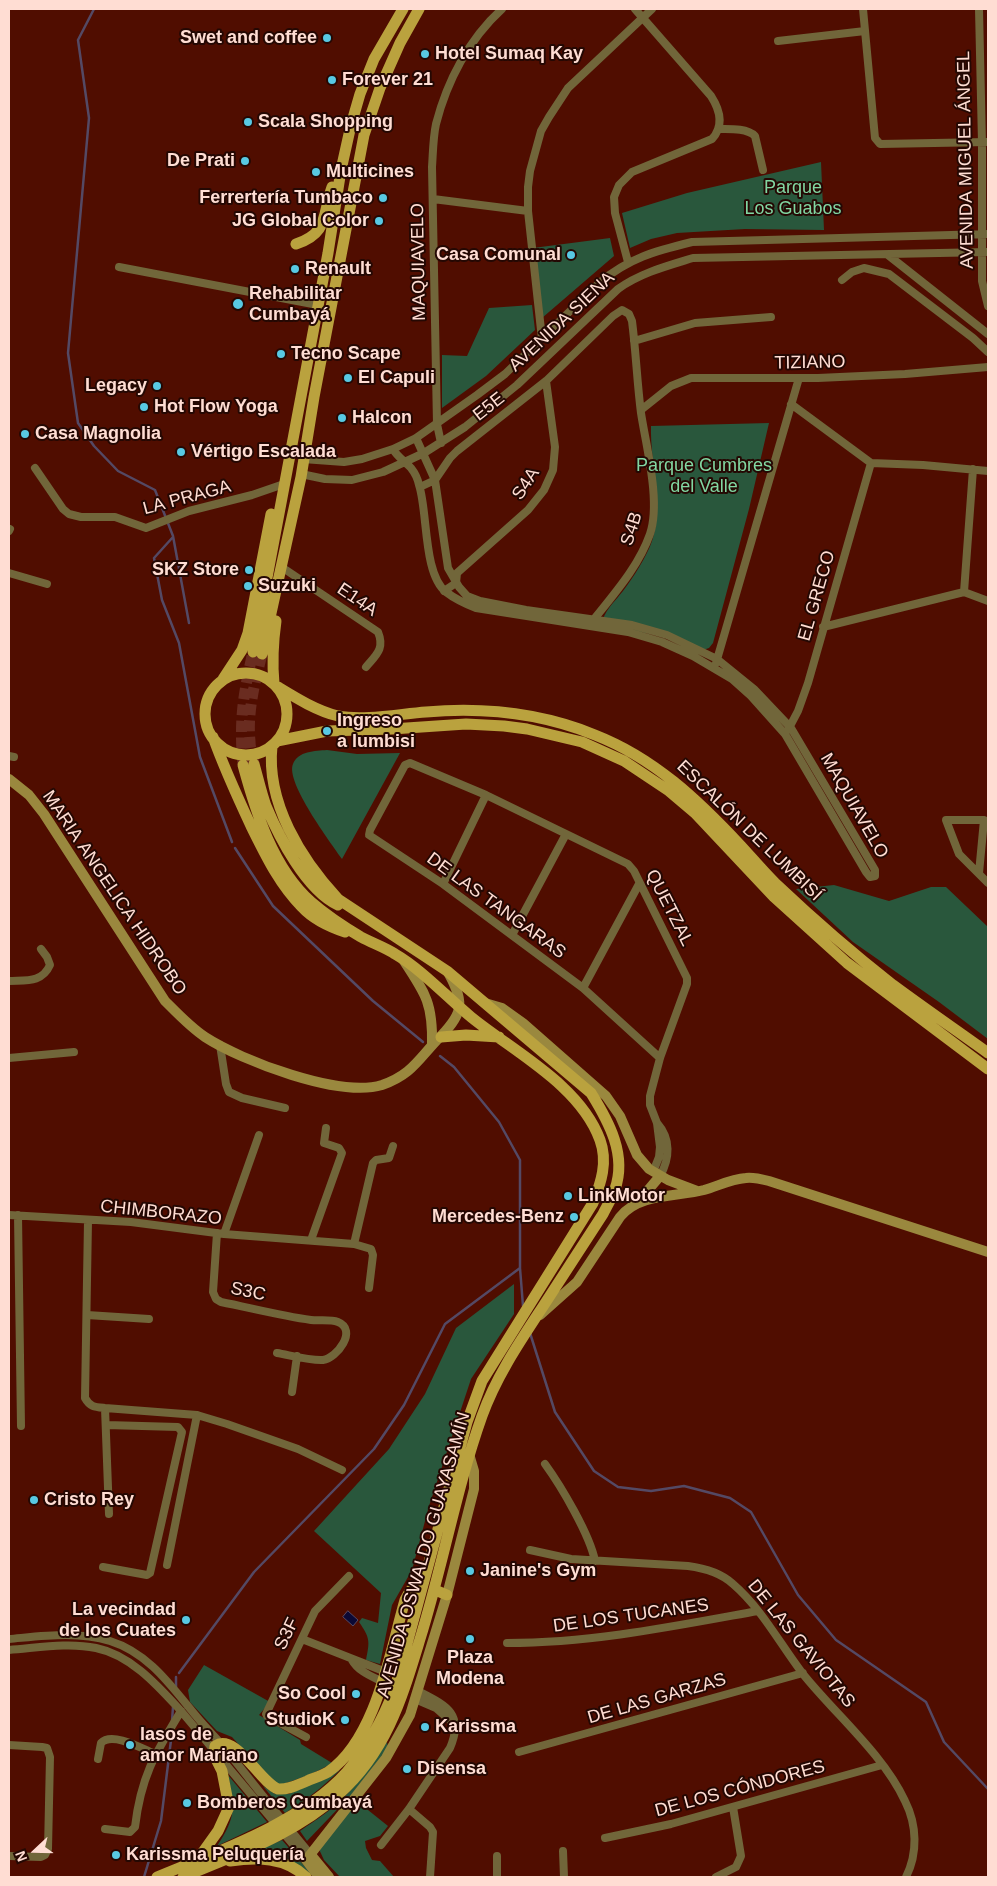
<!DOCTYPE html>
<html>
<head>
<meta charset="utf-8">
<style>
	body { margin:0 }
	#map { position:relative; width:997px; height:1886px; overflow:hidden; background:#500d00; font-family:Helvetica,sans-serif }
	canvas { display:block }
	.frame { position:absolute; inset:0; border:10px solid #ffddd3; pointer-events:none }
	.north { position:absolute; left:10px; top:1826px; width:50px; height:50px; -webkit-text-stroke:4px #240803; paint-order:stroke; rotate:249deg; font-size:14px; font-weight:700; line-height:20px; text-align:center; color:#ffddd3 }
	.north::after { content:''; display:block; margin:auto; width:18px; height:22px; background:#ffddd3; clip-path:polygon(50% 0,100% 100%,50% 72%,0 100%) }
</style>
</head>
<body>
<div id="map">
<canvas width="997" height="1886"></canvas>
<div class="frame"></div>
<div class="north">N</div>
</div>
<script>
const context = document.querySelector('canvas').getContext('2d');
context.lineJoin = 'round';
function fillPath(path, color) { context.fillStyle = color; context.fill(path, 'evenodd'); }
function trace(path, color, width, dash) { context.strokeStyle = color; context.lineWidth = width; context.lineCap = dash ? 'butt' : 'round'; context.setLineDash(dash || []); context.stroke(path); }
function drawText(font, color, halo, rows, align = 'center') {
  context.font = font + ' Helvetica,sans-serif'; context.lineWidth = 4; context.setLineDash([]); context.textBaseline = 'middle'; context.strokeStyle = halo; context.fillStyle = color; for (const [text, x, y, turn = 0] of rows) {
    context.save(); context.translate(x, y); context.rotate((+turn || 0) * Math.PI / 180); context.textAlign = isNaN(turn) ? turn : align; if (halo) context.strokeText(text, 0, 0); context.fillText(text, 0, 0); context.restore();
  }
}
const green = new Path2D(`
	M821 162 824 230 745 229 677 233 651 239 630 248 622 213 687 193Z
	M610 238 614 256 542 318 533 248Z
	M532 305 535 330 486 376 442 408V355L467 356 489 308Z
	M769 423 749 509 713 643 709 648 703 650 652 634 610 627 603 619C607 608 616 600 623 591 633 578 647 556 652 541 663 512 650 460 651 426Z
	M327 750 357 754 400 753 342 859C331 843 285 782 293 764 298 751 315 751 327 750Z
	M834 885 889 901 931 887H946L988 927V1039L939 1002 853 942 796 889Z
	M514 1284V1314L471 1379 429 1506 412 1570 392 1605 380 1664 366 1660C370 1641 370 1638 359 1622L362 1618 378 1623 381 1593 314 1531 389 1449 425 1394 456 1328Z
	M204 1665 270 1702 259 1715 300 1740 301 1744 332 1763C314 1774 296 1780 276 1786L232 1737 217 1731 190 1702 188 1690Z
	M387 1742 388 1748 352 1794 307 1841 300 1831C316 1820 333 1809 346 1795 362 1779 374 1761 387 1742Z
	M340 1770C323 1787 306 1800 285 1813L263 1786 275 1794H289Z
	M228 1775 267 1822 217 1846C237 1816 234 1809 228 1775Z
	M358 1802 388 1826 380 1836 365 1841 366 1848 372 1860 380 1861 394 1877H340L324 1860 318 1847Z
	M282 1840 314 1877 302 1867 243 1856Z`);
const water = new Path2D(`
	M348 1611 358 1620 353 1626 343 1617Z`);
const stream = new Path2D(`
	M94 9 78 40 89 118 68 353 78 423 94 446 118 471 155 490 173 536 189 623
	M173 537 154 558 162 600 179 643 200 757 232 842
	M235 848 273 906 373 1001 423 1042
	M440 1056 454 1067 499 1122 520 1160V1268L523 1306
	M530 1333 555 1412 594 1471 618 1487 651 1491 684 1486 730 1498 751 1512 798 1595 836 1640 926 1702 944 1742 988 1789
	M179 1673 254 1572 374 1449 404 1405 445 1324 520 1268
	M176 1687V1677
	M172 1721 173 1707
	M144 1877 161 1821 172 1732`);
const primaryTunnel = new Path2D(`
	M254 764C253 757 250 749 250 741 247 712 255 682 262 654
	M243 765C239 721 243 695 253 652`);
const street = new Path2D(`
	M863 9 875 138 880 144 988 142
	M979 9 982 143V281L988 306
	M778 41 865 31
	M719 129C730 129 747 128 755 136L763 170
	M433 199 528 211
	M888 255 988 334
	M628 262 615 213 614 197 619 185 632 172 712 139C724 126 720 110 711 96L635 9
	M119 267 318 305
	M842 280 852 272 864 268 889 274 973 338 988 352
	M542 339 528 211V187L530 171 541 131 549 117 568 88 652 9
	M634 341 695 323 771 317
	M791 404 871 463 923 465 988 471
	M641 410 671 386 691 378H818L905 374 988 367
	M441 443 437 424 432 167C433 153 433 138 436 124 447 81 469 39 502 9
	M393 449C398 458 405 461 411 468 415 473 418 480 419 485 428 512 423 574 446 592 455 599 466 604 476 608L628 632 662 642 693 656 732 679 751 696 785 734 866 872 870 877 875 876V870L791 728 754 689 717 659 667 635 632 625 526 610 480 601 467 596 459 587 448 568 435 480 416 438
	M303 459 344 462 362 459 393 449 416 438 477 395 505 374 599 283C629 258 655 251 692 242L988 234
	M35 468 63 509 69 514 81 517H115L146 528 189 511 252 495 281 485
	M301 474 325 479 352 480 383 472 424 453 465 427 517 385 618 289C640 273 667 266 693 258L988 252
	M420 487 435 480 450 458 457 451 546 381 613 316 622 310 629 314 632 321C636 352 637 382 641 413 646 446 661 502 650 534 638 568 613 595 591 623
	M9 531 10 529
	M286 570 378 632C385 649 376 655 366 667
	M9 573 47 584
	M444 591 456 583 457 573 528 510 544 490 553 470 555 447 546 381
	M964 592 973 469
	M823 627 964 592 988 601
	M716 663 799 378
	M788 730 798 711 808 683 871 463
	M9 756 14 757
	M979 873 984 820H946L959 854 988 883
	M443 884 486 795
	M512 935 566 834
	M9 981C26 980 42 983 50 965L47 957 41 949
	M583 988 639 884
	M220 1045 226 1084 229 1092 242 1098 285 1108
	M9 1058 74 1052
	M657 1123C671 1139 670 1158 660 1176
	M653 1172 659 1157 660 1147 657 1123 650 1105V1096L660 1058 687 984V978L634 871 628 864 486 795 410 763 405 765 370 830 369 835 443 884 583 988 660 1058
	M9 1215 131 1222 224 1234 354 1244 373 1163 376 1160 389 1158 393 1146
	M18 1215 21 1426
	M88 1221 85 1398C90 1407 95 1407 105 1408L197 1415 227 1424 298 1449 342 1470
	M217 1233 213 1292 216 1299 221 1302C251 1308 281 1316 311 1320 319 1321 330 1319 338 1322 358 1330 337 1358 323 1360 311 1361 289 1355 277 1353
	M224 1234 259 1135
	M311 1240 342 1153 339 1148 324 1143 326 1128
	M354 1244 371 1249 373 1255 369 1288
	M87 1315 149 1319
	M292 1392 297 1356
	M105 1408 109 1514
	M545 1464C561 1486 590 1535 595 1561
	M530 1550 571 1559 688 1566C704 1568 721 1573 733 1584 762 1609 780 1644 803 1674 835 1714 883 1754 905 1801 917 1825 918 1853 906 1877
	M167 1565 197 1415
	M103 1567 147 1575 150 1573 182 1432 178 1427 106 1425
	M9 1639C43 1636 77 1631 110 1641 152 1654 175 1692 202 1723 209 1731 216 1738 223 1746 252 1782 281 1819 311 1855
	M302 1639 386 1672
	M507 1643C592 1643 675 1626 758 1611
	M9 1650C37 1648 68 1642 96 1648 131 1655 158 1686 181 1711L306 1860
	M352 1660C358 1671 371 1676 383 1682
	M415 1699 436 1708 454 1724
	M306 1737 267 1716 266 1714 315 1611 349 1576
	M9 1745 42 1747 47 1748 50 1757 48 1849 45 1855 41 1857 9 1856
	M519 1752 803 1673
	M98 1759 101 1743C112 1731 143 1749 155 1754
	M409 1809 430 1827 433 1832 430 1877
	M105 1829 130 1832 135 1827C141 1776 155 1754 181 1711
	M605 1838 671 1824 882 1765
	M381 1845 409 1809 450 1748C465 1713 445 1705 418 1691
	M563 1851 564 1877
	M497 1877V1856
	M716 1877 736 1867 741 1856 733 1807`);
const secondary = new Path2D(`
	M9 779 29 795 44 814 165 1001C178 1014 190 1027 205 1037 242 1061 340 1098 382 1085 411 1075 418 1060 437 1040 462 1015 466 1005 449 974
	M404 961C426 994 433 1004 432 1045
	M485 1003 502 1008 523 1023 606 1096 620 1116 637 1155 649 1169 668 1180 697 1191
	M638 1202 660 1176
	M540 1315 577 1282 620 1217C639 1193 677 1197 704 1190 718 1186 731 1179 746 1178 753 1177 761 1179 769 1181L988 1252
	M311 1855 329 1877
	M319 1877 306 1860 386 1758 410 1715 447 1595 474 1489V1471L469 1454`);
const primary = new Path2D(`
	M296 244C329 233 322 215 332 187
	M253 652 328 253 341 170 351 125 360 94 374 59 403 9
	M262 654 301 477 314 397 364 135 380 88 400 43 419 9
	M205 714a41 41 0 1 1 82 0a41 41 0 1 1-82 0Z
	M223 679 242 650 248 633 271 514
	M274 684C272 662 273 642 276 621
	M278 687C296 698 317 711 338 716 364 721 399 714 426 712 484 707 541 713 595 735 654 758 698 800 741 846 752 858 763 871 775 883 812 918 852 953 893 985 924 1008 956 1030 988 1053
	M213 737C224 768 237 796 251 826 265 854 279 884 302 907 313 919 330 927 345 932
	M277 741 327 731 392 729 466 724 504 726 527 729 582 742 624 761 669 791 695 813 774 897 847 963 988 1069
	M254 764C258 778 261 792 266 806 279 837 306 890 338 905
	M441 1037 466 1035 499 1037
	M435 1590 447 1595
	M198 1859 218 1831 229 1807 222 1771 214 1755 215 1746C236 1732 259 1782 278 1789 288 1790 297 1785 307 1781 314 1778 321 1776 328 1772 376 1739 390 1652 405 1600L410 1591 424 1575
	M230 1861C257 1857 285 1857 306 1877
	M157 1877C217 1852 302 1822 346 1773 368 1747 383 1719 395 1688L467 1422 482 1381 593 1203C601 1183 608 1162 600 1140 580 1085 514 1052 471 1017 447 997 421 969 395 954 384 947 372 943 361 937 344 927 326 915 311 902 273 868 256 813 243 765
	M183 1877C237 1854 296 1834 339 1794 387 1751 402 1698 420 1639 443 1565 456 1489 482 1416 496 1377 519 1343 542 1308 562 1277 582 1246 603 1214 607 1206 612 1198 615 1189 627 1155 609 1122 591 1093L447 971 338 899C301 859 266 803 272 746`);
const markers = [
	[327,38,5,"#58c9e3"],
	[425,54,5,"#58c9e3"],
	[332,80,5,"#58c9e3"],
	[248,122,5,"#58c9e3"],
	[245,161,5,"#58c9e3"],
	[316,172,5,"#58c9e3"],
	[383,198,5,"#58c9e3"],
	[379,221,5,"#58c9e3"],
	[571,255,5,"#58c9e3"],
	[295,269,5,"#58c9e3"],
	[238,304,6,"#58c9e3"],
	[281,354,5,"#58c9e3"],
	[348,378,5,"#58c9e3"],
	[157,386,5,"#58c9e3"],
	[144,407,5,"#58c9e3"],
	[342,418,5,"#58c9e3"],
	[25,434,5,"#58c9e3"],
	[181,452,5,"#58c9e3"],
	[249,570,5,"#58c9e3"],
	[248,586,5,"#58c9e3"],
	[327,731,5,"#58c9e3"],
	[568,1196,5,"#58c9e3"],
	[574,1217,5,"#58c9e3"],
	[34,1500,5,"#58c9e3"],
	[470,1571,5,"#58c9e3"],
	[186,1620,5,"#58c9e3"],
	[470,1639,5,"#58c9e3"],
	[356,1694,5,"#58c9e3"],
	[345,1720,5,"#58c9e3"],
	[425,1727,5,"#58c9e3"],
	[130,1745,5,"#58c9e3"],
	[407,1769,5,"#58c9e3"],
	[187,1803,5,"#58c9e3"],
	[116,1855,5,"#58c9e3"]
];
const poiNames = [
	["Swet and coffee",317,38,"right"],
	["Hotel Sumaq Kay",435,54],
	["Forever 21",342,80],
	["Scala Shopping",258,122],
	["De Prati",235,161,"right"],
	["Multicines",326,172],
	["Ferrertería Tumbaco",373,198,"right"],
	["JG Global Color",369,221,"right"],
	["Casa Comunal",561,255,"right"],
	["Renault",305,269],
	["Rehabilitar",249,294],
	["Cumbayá",249,315],
	["Tecno Scape",291,354],
	["El Capuli",358,378],
	["Legacy",147,386,"right"],
	["Hot Flow Yoga",154,407],
	["Halcon",352,418],
	["Casa Magnolia",35,434],
	["Vértigo Escalada",191,452],
	["SKZ Store",239,570,"right"],
	["Suzuki",258,586],
	["Ingreso",337,721],
	["a lumbisi",337,742],
	["LinkMotor",578,1196],
	["Mercedes-Benz",564,1217,"right"],
	["Cristo Rey",44,1500],
	["Janine's Gym",480,1571],
	["La vecindad",176,1610,"right"],
	["de los Cuates",176,1631,"right"],
	["Plaza",470,1658,"center"],
	["Modena",470,1679,"center"],
	["So Cool",346,1694,"right"],
	["StudioK",335,1720,"right"],
	["Karissma",435,1727],
	["lasos de",140,1735],
	["amor Mariano",140,1756],
	["Disensa",417,1769],
	["Bomberos Cumbayá",197,1803],
	["Karissma Peluquería",126,1855]
];
const streetNames = [
	["AVENIDA MIGUEL ÁNGEL",966,160,-91],
	["MAQUIAVELO",419,262,-91],
	["AVENIDA SIENA",562,322,-43],
	["TIZIANO",810,363,-1],
	["E5E",489,407,-38],
	["S4A",526,484,-57],
	["LA PRAGA",187,498,-15],
	["S4B",632,529,-72],
	["EL GRECO",817,596,-74],
	["E14A",357,600,34],
	["MAQUIAVELO",854,806,60],
	["ESCALÓN DE LUMBISÍ",749,831,44],
	["MARIA ANGELICA HIDROBO",114,893,56],
	["DE LAS TANGARAS",496,906,36],
	["QUETZAL",669,908,63],
	["CHIMBORAZO",161,1213,6],
	["S3C",248,1292,12],
	["AVENIDA OSWALDO GUAYASAMÍN",424,1555,-74],
	["DE LOS TUCANES",631,1616,-8],
	["S3F",287,1634,-64],
	["DE LAS GAVIOTAS",801,1644,51],
	["DE LAS GARZAS",657,1699,-16],
	["DE LOS CÓNDORES",740,1789,-15]
];
const parkNames = [
	["Parque",793,188],
	["Los Guabos",793,209],
	["Parque Cumbres",704,466],
	["del Valle",704,487]
];
fillPath(green, '#29573c');
fillPath(water, '#0b0935');
trace(water, '#544964', 1);
trace(stream, '#544964', 2.5);
trace(primaryTunnel, '#6a2c20', 11, [11, 5.5]);
trace(street, '#71663a', 8);
trace(secondary, '#9a883e', 10);
trace(primary, '#baa23e', 11);
for (const [x, y, r, color] of markers) { const dot = new Path2D(); dot.arc(x, y, r, 0, 2 * Math.PI); context.fillStyle = color; context.fill(dot); trace(dot, '#240803', 2); }
drawText('bold 18px', '#ffddd3', '#240803', poiNames, 'left');
drawText('18px', '#ffddd3', '#240803', streetNames);
drawText('18px', '#82d7a2', '#240803', parkNames);
</script>
</body>
</html>
